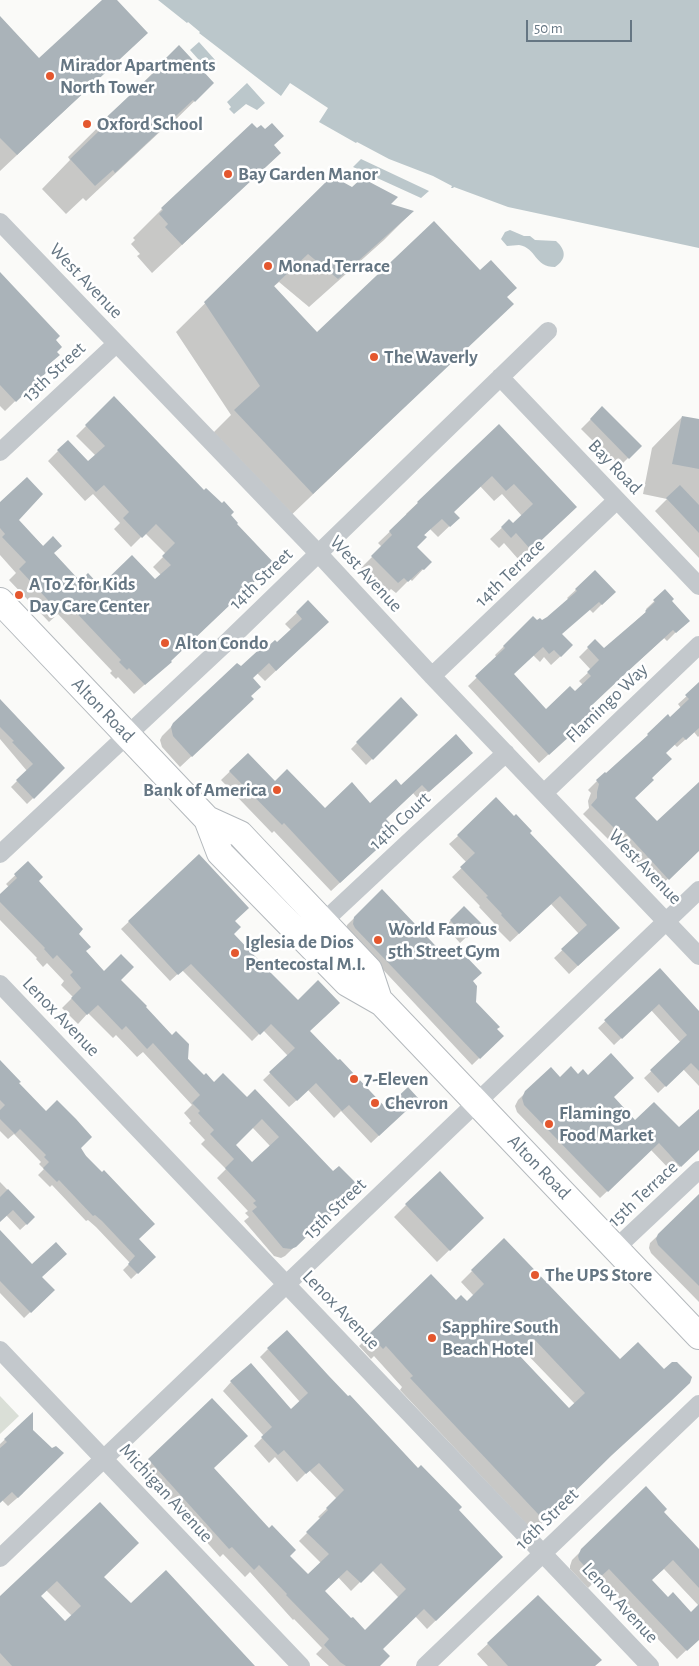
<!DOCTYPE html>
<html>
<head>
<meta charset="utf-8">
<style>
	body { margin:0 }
	#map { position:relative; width:699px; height:1666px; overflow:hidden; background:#fafaf8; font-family:"Alegreya Sans",sans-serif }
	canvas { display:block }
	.scale { position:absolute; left:526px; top:20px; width:106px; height:22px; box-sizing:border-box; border:2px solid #657683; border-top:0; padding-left:6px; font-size:15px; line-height:18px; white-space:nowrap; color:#657683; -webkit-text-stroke:4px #fff; paint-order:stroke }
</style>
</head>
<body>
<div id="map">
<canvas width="699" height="1666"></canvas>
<div class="scale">50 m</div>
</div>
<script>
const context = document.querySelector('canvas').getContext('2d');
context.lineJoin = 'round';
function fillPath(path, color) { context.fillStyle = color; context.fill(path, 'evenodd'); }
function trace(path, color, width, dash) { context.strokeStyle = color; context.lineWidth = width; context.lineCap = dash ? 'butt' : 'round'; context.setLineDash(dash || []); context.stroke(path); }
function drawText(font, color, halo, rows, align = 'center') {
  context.font = font + ' "Alegreya Sans",sans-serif'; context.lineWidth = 5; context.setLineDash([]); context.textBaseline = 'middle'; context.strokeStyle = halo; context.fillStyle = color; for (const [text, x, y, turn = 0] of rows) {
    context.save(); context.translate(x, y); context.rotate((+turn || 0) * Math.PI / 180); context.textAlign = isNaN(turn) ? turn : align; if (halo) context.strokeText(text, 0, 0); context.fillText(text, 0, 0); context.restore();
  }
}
const green = new Path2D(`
	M0 1396 19 1416 0 1434Z`);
const water = new Path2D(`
	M158 0H699V248L508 207 454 187 453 188H451L452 186 433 176 389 159 357 142 356 143 319 122 328 108 290 83 281 96 199 33 200 32 188 22 187 23Z
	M199 42 216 61 207 69 190 50Z
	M247 83 265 103 257 110 246 104 234 114 229 109 231 107 227 102Z
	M361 159 429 191 421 198 353 167Z
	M510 230 524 236H530L535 240 556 241C566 250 567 259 555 267 534 267 537 248 519 245 515 245 511 246 507 246L501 239 505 232Z`);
const shadow = new Path2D(`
	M104 0H115L113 65 0 171V18L39 60Z
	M179 47 213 83 165 130 164 128 86 201 83 198 66 214 42 189 70 160 68 157Z
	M272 146 250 181 152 273 137 256 140 254 131 244 135 240 133 238 162 209Z
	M333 177 352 189 389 204 412 212 384 240 309 307 279 282 273 287 317 333 506 297 512 304 284 522 206 440 231 415 176 332Z
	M0 279 54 340 56 352 58 355 47 366 49 368 5 411 0 406Z
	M114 398 204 492 229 515 235 524 170 662 134 694 118 677 116 679 110 673 112 671 58 614 49 622 9 580 16 573 0 555V503L80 583 100 587 155 581 161 575 153 567 166 554 145 533 131 547 114 529 120 523 93 494 85 501 48 461 58 451 88 463 96 456 76 436Z
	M602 408 640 446 619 467 581 429Z
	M682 417 699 421V505H697L699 507V558L655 511 667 499 643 494 652 448Z
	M499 426 564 518 519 560 504 543 499 548 490 539 509 521 513 524 522 516 502 494 494 501 480 486 453 512 458 518 438 537 430 529 423 536 416 547 430 562 412 581 410 579 396 593 391 589 386 594 361 568 382 547 378 543 407 515 406 514Z
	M595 572 614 592 593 613 589 609 561 634 563 654 551 665 544 657 540 662 533 655 513 674 546 711 575 693 583 685 579 681 591 670 579 657 595 641 604 650 637 620 647 611 646 609 665 591 670 601 679 629 667 641 664 638 589 707 567 733 560 744 539 763 468 686 497 658 495 655 533 618 537 622H542L569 600 567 598Z
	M308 602 316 633 265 681 257 673 251 679 250 696 241 710 180 767 162 747 160 740 162 736 174 724 241 668 266 650 277 644 292 631 285 624Z
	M699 685V736L698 737 694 732 677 747 674 744 665 753 661 767 633 799 657 822 699 784V850L659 887 614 837 610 841 583 814 589 808 588 801 591 793 588 790 605 773 606 775 670 718 681 708 678 704Z
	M401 698 416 715 366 765 351 749Z
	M0 701 64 768 27 804 11 787 27 771 0 739Z
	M248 754 275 782 325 809 370 804 401 787 462 762 419 800 413 793 384 820 386 840 331 891 274 831 272 833 221 780Z
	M528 833 609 937 569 974 554 958 579 934 551 904 510 942 493 925 494 923 479 907 480 906 452 877 467 863 449 844 458 836Z
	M199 856 234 921 232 934 309 1031 386 1110 410 1106 371 1143 341 1111 334 1118 308 1090 289 1107 263 1080 288 1056 263 1030 252 1041 182 970 170 981 121 929Z
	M28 863 37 881 77 934 85 951 104 972 119 980 204 1077 247 1099 333 1173 357 1186 285 1256 281 1258 274 1256 244 1221 249 1217 245 1213 248 1211 217 1178 226 1169 201 1144 205 1140 189 1123 191 1121 184 1113 192 1105 143 1052 137 1057 116 1035 113 1038 88 1013 78 1024 62 1008 73 997 61 985 64 981 47 963 43 967 36 959 37 958 0 920V896L9 887 6 884ZM252 1127 270 1146 252 1163 235 1145Z
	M382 891 449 962 471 982 475 1003 502 1036 472 1065 347 931V925Z
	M464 908 480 924 460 943 445 926Z
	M660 970 699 1013V1086L683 1069 658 1093 644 1078 681 1043 651 1010 614 1045 598 1028Z
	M0 1062 17 1083 102 1173 138 1239 154 1257 131 1279 123 1270 130 1263 96 1227 88 1220 86 1221 52 1185 50 1187 38 1175 44 1169 39 1164 41 1162 14 1134 8 1139 0 1131Z
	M551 1068 560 1078 578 1076 612 1097 635 1122 679 1129 699 1111V1149L673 1173 651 1150 600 1198 517 1112 515 1106 518 1100Z
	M0 1182 34 1217 20 1230 6 1215 0 1221Z
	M699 1196V1302L651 1253 649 1248 650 1243Z
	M406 1205 470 1230 437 1262 394 1217Z
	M0 1231 53 1290 24 1318 0 1293Z
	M472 1271 620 1361 600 1466 539 1526 535 1527 528 1526 400 1390 402 1387 374 1356 371 1359 359 1346 431 1276 456 1302H467L474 1296 461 1282ZM522 1349 575 1404 569 1410 517 1354Z
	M268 1349 327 1376 501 1557 427 1629 415 1616 382 1649 379 1666H329L316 1654 322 1648 294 1619 293 1620 250 1572 245 1577 223 1554 220 1557 140 1468 149 1459 212 1469 288 1556 308 1576 321 1563 299 1541 321 1519 318 1517 337 1499 309 1470 297 1482 275 1457 269 1463 254 1446 264 1436 223 1391 231 1382 291 1410 300 1402 260 1357ZM372 1570 399 1598 365 1631 351 1620 323 1591 338 1577 351 1591Z
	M31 1415 23 1493 8 1506 2 1500 0 1502V1444Z
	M100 1504 103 1577 130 1605 253 1666H0V1598ZM46 1590 72 1616 65 1623 39 1596Z
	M662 1512 699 1551V1638L677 1659 599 1577 588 1588 570 1569V1566L572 1560 582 1550ZM664 1569 699 1606 691 1613 668 1598 651 1580Z
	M538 1597 594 1666H488L477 1654Z`);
const building = new Path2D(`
	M102 0H117L148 33 17 155 0 138V16L39 58Z
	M179 45 214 83 195 102 193 100 115 173 113 170 95 186 70 159 99 131 96 127 161 66 160 64Z
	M252 123 257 128 261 125 265 129 272 123 284 136 274 145 281 153 182 245 165 227 168 224 159 214 163 210 161 208Z
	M332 176 352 187 362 178 398 197 391 204 414 211 338 279 308 254 274 286 317 332 434 221 480 270 491 260 517 288 507 297 514 304 313 494 234 410 260 386 204 302Z
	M0 272 60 336 56 340 62 347 57 352 60 355 48 365 51 368 16 402 0 385Z
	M114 396 204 490 206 488 222 503 224 501 234 512 231 515 238 523 237 524 274 563 171 661 172 662 145 685 129 668 127 670 119 662 121 660 69 605 60 613 19 569 26 562 2 537 5 534 0 528V502L27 477 43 494 19 520 43 546 53 536 62 546 54 553 80 581 88 573 100 586 132 555 155 579 171 565 162 556 175 543 156 524 142 538 123 518 129 512 104 485 96 492 57 450 68 440 88 461 105 446 85 425Z
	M602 406 642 446 629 459 590 419Z
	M682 416 699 419V469L672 464Z
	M499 424 577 507 531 550 516 533 511 538 501 527 509 519 513 523 533 504 514 484 506 491 492 476 454 512 460 518 450 527 442 519 424 535 427 537 417 547 432 562 424 570 422 569 408 582 404 578 398 583 371 556 392 535 389 531 418 503 417 502Z
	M680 485 699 505V533L666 498Z
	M595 570 616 592 602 605 599 602 562 634 573 645 561 657 554 650 549 654 543 647 514 674 546 709 570 686 575 691 591 676 587 672 599 660 587 647 595 639 604 648 646 612 645 611 655 602 653 600 665 589 674 599 672 601 690 621 676 633 673 630 628 671 590 707 594 710 568 732 571 735 549 755 475 676 505 648 503 646 533 616 537 620 540 618 542 620 547 617 577 591 575 589Z
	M308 600 329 622 276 671 269 663 253 678 261 687 251 696 254 699 192 757 173 736 171 727 173 723 237 663 241 666 264 645 266 648 275 640 277 642 302 619 296 612Z
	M699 682V728L686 740 683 737 666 753 672 759 652 778 654 780 635 798 657 821 699 782V851L669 880 623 830 619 833 591 805 597 798V792L599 784 596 780 605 772 606 773 648 735 647 734 668 714 670 717 689 699 685 695Z
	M401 697 418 715 373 760 356 742Z
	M0 699 65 768 34 799 16 780 33 764 12 742 14 741 0 727Z
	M456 734 473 753 429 792 422 785 386 819 397 831 340 883 284 823 282 825 229 771 248 753 275 781 287 769 325 808 352 782 370 803 396 779 401 785Z
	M496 797 514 816 516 814 532 831 530 833 620 928 578 966 561 949 587 925 560 896 519 934 501 915 502 914 486 897 488 896 460 867 475 853 457 835Z
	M199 854 249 908 235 921 241 927 234 934 269 971 298 1000 318 980 340 1003 310 1031 338 1060 340 1059 386 1108 408 1087 419 1099 379 1136 349 1105 342 1111 316 1083 297 1101 269 1072 295 1048 271 1024 260 1035 191 964 178 975 128 921Z
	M28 861 43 877 39 881 83 929 79 934 91 947 86 951 104 971 121 954 134 967 121 980 147 1006 146 1007 172 1035 176 1031 189 1044 188 1059 204 1075 206 1073 214 1082 223 1073 247 1097 255 1089 333 1171 339 1166 359 1186 296 1247 291 1249 283 1248 252 1211 257 1207 253 1203 256 1201 225 1168 234 1159 210 1134 214 1130 198 1113 200 1111 192 1103 200 1095 153 1043 147 1049 126 1026 122 1030 98 1005 87 1015 71 998 81 988 70 975 73 972 57 955 53 959 44 949 45 948 0 902V894L17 878 14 874ZM262 1119 279 1137 252 1162 236 1145Z
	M382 889 449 960 460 950 482 973 473 981 477 986 476 1002 500 1027 497 1029 504 1036 480 1059 355 928 353 924 354 917Z
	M464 906 482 924 467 938 450 920Z
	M660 968 699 1011V1071L691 1063 666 1087 650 1070 687 1035 659 1004 622 1039 604 1020Z
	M611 1053 634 1078 614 1097 635 1120 654 1102 679 1127 699 1109V1150L681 1167 659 1143 608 1192 524 1105 522 1098 525 1091 551 1067 560 1077 571 1066 578 1074 583 1069 588 1075Z
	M0 1060 21 1082 19 1083 46 1111 57 1100 76 1119 92 1137 81 1148 86 1156 102 1172 104 1170 155 1224 139 1239 156 1257 138 1274 128 1264 135 1256 102 1221 95 1215 93 1216 59 1180 57 1182 43 1168 49 1162 44 1157 46 1155 20 1129 15 1134 0 1119V1110L5 1105 0 1100Z
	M440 1171 484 1218 450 1251 405 1204Z
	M8 1189 35 1217 27 1225 13 1210 0 1222V1197Z
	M699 1194V1286L658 1245 656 1239 658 1234Z
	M0 1230 32 1264 56 1242 67 1254 42 1277 55 1290 31 1313 0 1281Z
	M504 1238 620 1359 638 1342 664 1369 672 1362H677L692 1377 690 1383 670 1402 612 1455 551 1515 548 1516 539 1515 410 1378 413 1376 386 1346 383 1349 369 1334 431 1274 456 1300 461 1295 467 1301 484 1284 471 1270ZM534 1339 585 1393 569 1408 518 1354Z
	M287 1330 328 1375 348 1396 350 1395 418 1468 421 1465 462 1507 459 1510 503 1557 436 1621 424 1609 383 1649 390 1656 380 1666H346L340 1662 324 1645 329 1639 286 1595 287 1594 259 1565 254 1570 232 1547 229 1549 148 1459 212 1398 248 1436 214 1468 269 1528 272 1525 296 1550 290 1556 308 1574 329 1554 306 1532 328 1510 326 1508 344 1490 319 1463 306 1474 284 1450 278 1455 261 1437 272 1427 230 1381 251 1363 291 1409 308 1393 267 1348ZM381 1563 406 1589 365 1630 353 1617 351 1618 325 1591 347 1570 361 1583Z
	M33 1412V1430L52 1448 56 1446 64 1453 18 1498 12 1492 0 1503V1448L7 1442 4 1439Z
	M646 1486 667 1509 664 1512 699 1549V1588L673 1560 652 1580 668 1597 673 1592 691 1612 699 1604V1640L687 1651 609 1569 597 1580 579 1560 578 1556 581 1549Z
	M100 1502 139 1543 104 1577 131 1603 166 1570 255 1666H12L0 1653V1596ZM57 1581 81 1606 65 1621 41 1596Z
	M538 1595 602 1660 595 1666H508L487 1643Z`);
const minor = new Path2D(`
	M0 222 318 553 432 676 699 956
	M500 377 699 586
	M0 452 116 344
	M432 676 617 500
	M544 793 699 645
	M0 854 228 641 548 331
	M323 922 415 836 506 753
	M0 984 650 1666
	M616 1248 699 1170
	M0 1350 301 1666
	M0 1558 699 890
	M425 1666 699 1404`);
const highway = new Path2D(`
	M0 601 207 819 240 834 256 851 369 970 379 1000
	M207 819 220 853 347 983 382 1003 699 1336`);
const markers = [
	[50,76,5,"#e4572e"],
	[87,124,5,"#e4572e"],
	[228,174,5,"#e4572e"],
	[268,266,5,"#e4572e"],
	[374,357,5,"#e4572e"],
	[19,595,5,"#e4572e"],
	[165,643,5,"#e4572e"],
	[277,790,5,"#e4572e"],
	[378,940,5,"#e4572e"],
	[235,953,5,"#e4572e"],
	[354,1079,5,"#e4572e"],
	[375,1103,5,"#e4572e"],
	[549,1124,5,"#e4572e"],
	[535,1275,5,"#e4572e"],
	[432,1338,5,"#e4572e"]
];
const poiNames = [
	["Mirador Apartments",60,65],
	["North Tower",60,87],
	["Oxford School",97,124],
	["Bay Garden Manor",238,174],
	["Monad Terrace",278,266],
	["The Waverly",384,357],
	["A To Z for Kids",29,584],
	["Day Care Center",29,606],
	["Alton Condo",175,643],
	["Bank of America",267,790,"right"],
	["World Famous",388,929],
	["5th Street Gym",388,951],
	["Iglesia de Dios",245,942],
	["Pentecostal M.I.",245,964],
	["7-Eleven",364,1079],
	["Chevron",385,1103],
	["Flamingo",559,1113],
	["Food Market",559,1135],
	["The UPS Store",545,1275],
	["Sapphire South",442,1327],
	["Beach Hotel",442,1349]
];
const streetNames = [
	["West Avenue",86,281,46],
	["13th Street",54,372,-43],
	["Bay Road",615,467,46],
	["14th Terrace",510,573,-44],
	["West Avenue",366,574,47],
	["14th Street",261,579,-44],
	["Flamingo Way",607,703,-44],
	["Alton Road",103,710,46],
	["14th Court",400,821,-43],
	["West Avenue",645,867,46],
	["Lenox Avenue",61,1017,46],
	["Alton Road",539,1167,46],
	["15th Terrace",643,1194,-43],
	["15th Street",335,1209,-44],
	["Lenox Avenue",341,1310,46],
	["Michigan Avenue",166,1493,47],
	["16th Street",547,1519,-44],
	["Lenox Avenue",620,1603,47]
];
fillPath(green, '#dadfd7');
fillPath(water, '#bbc7cb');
fillPath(shadow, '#0003');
fillPath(building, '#aab3b9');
trace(highway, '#b4b9bd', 28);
trace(minor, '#c3c8cc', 18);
trace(highway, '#fff', 26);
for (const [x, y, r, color] of markers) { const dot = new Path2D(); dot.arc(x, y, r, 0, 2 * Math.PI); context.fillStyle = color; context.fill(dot); trace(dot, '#fff', 2); }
drawText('bold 19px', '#657683', '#fff', poiNames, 'left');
drawText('19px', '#657683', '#fff', streetNames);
</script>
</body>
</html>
